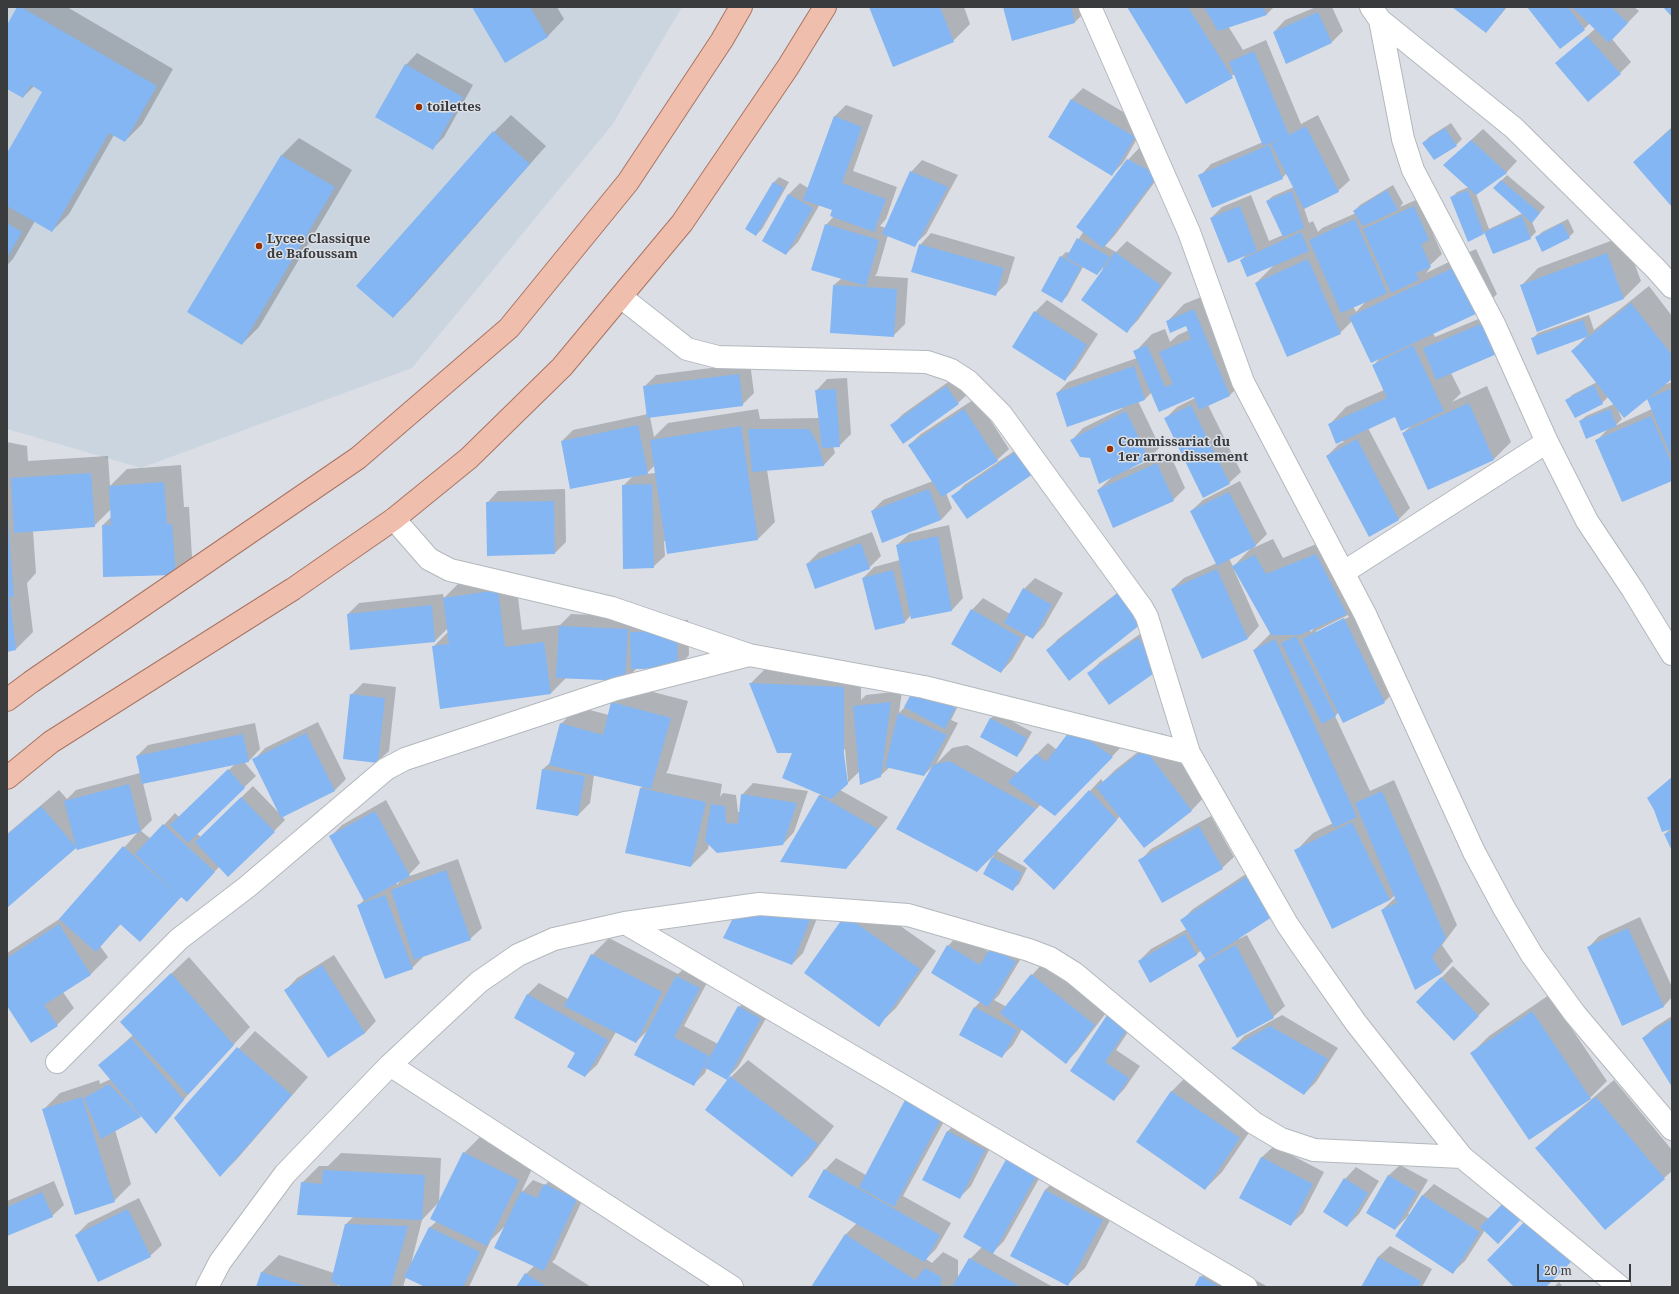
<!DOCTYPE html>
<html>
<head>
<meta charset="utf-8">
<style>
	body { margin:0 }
	#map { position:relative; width:1679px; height:1294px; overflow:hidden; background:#dbdfe5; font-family:"Noto Serif",serif }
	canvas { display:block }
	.frame { position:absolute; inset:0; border:8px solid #393b3d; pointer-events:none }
	.scale { position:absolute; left:1537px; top:1264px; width:94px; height:18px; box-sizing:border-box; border:2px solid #393b3d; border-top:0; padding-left:5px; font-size:12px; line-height:14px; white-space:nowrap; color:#393b3d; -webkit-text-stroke:3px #dbdfe5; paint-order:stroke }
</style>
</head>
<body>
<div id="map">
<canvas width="1679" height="1294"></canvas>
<div class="frame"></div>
<div class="scale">20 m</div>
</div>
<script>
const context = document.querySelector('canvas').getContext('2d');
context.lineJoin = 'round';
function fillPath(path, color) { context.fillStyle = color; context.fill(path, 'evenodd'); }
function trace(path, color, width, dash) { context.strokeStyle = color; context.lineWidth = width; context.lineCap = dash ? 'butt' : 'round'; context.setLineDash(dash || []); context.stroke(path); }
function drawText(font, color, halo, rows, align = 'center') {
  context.font = font + ' "Noto Serif",serif'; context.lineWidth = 3; context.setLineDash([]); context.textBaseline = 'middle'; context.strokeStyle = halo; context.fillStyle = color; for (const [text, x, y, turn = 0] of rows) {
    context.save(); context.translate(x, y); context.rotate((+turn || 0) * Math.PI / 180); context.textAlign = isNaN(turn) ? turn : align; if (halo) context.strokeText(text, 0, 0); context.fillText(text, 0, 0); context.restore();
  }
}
const built = new Path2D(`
	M7 7H682L612 125 412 368 141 468 7 429Z`);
const shadow = new Path2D(`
	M18 7H67L173 69 142 124 125 141 114 135 69 214 52 231 35 221 13 259 7 265V155L44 92 34 86 23 97 7 87V27Z
	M473 7H557L564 19 547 37Z
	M870 7H964L970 24 953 41Z
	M1004 7H1085L1086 11 1075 22 1013 40Z
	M1128 7H1274L1267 14 1228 26 1243 50 1266 40 1301 124 1318 115 1350 180 1338 191 1304 208 1309 223 1313 221 1318 232 1322 228 1356 213 1354 211 1360 205 1393 185 1403 203 1400 207 1425 196 1440 228 1433 234 1442 254 1429 266 1430 268 1426 273 1476 249 1497 294 1480 311 1433 333 1435 337 1498 311 1451 373 1461 393 1452 402 1487 386 1511 442 1494 459 1428 489 1403 433 1411 426 1396 416 1368 428 1410 508 1399 519 1369 535 1327 456 1339 444 1344 442 1329 425 1346 407 1384 390 1373 366 1380 358 1352 321 1340 333 1256 283 1275 264 1241 260 1246 255 1211 218 1222 207 1251 195 1269 241 1283 235 1267 201 1273 196 1294 187 1287 173 1282 178 1200 176 1211 164 1263 142 1235 74 1186 103ZM1367 300 1356 312 1353 306Z
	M1316 7H1332L1343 31 1332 42 1274 32 1285 20Z
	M1455 7H1507L1486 32Z
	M1529 7H1634L1639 11 1612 39 1631 62 1620 73 1557 63 1596 28 1590 23 1584 29Z
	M417 53 473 85 444 137 432 149 406 65Z
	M1083 88 1145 125 1123 163 1112 174 1049 137 1072 99Z
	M846 105 873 115 853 171 897 187 886 219 880 226 886 228 911 172 922 160 958 175 926 234 914 245 888 235 877 273 875 276 908 278 905 324 893 336 834 285 842 278 826 225 834 216 833 209 820 204 798 242 786 254 763 240 789 194 800 183 808 188 834 117Z
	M511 115 546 146 410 300 393 317 494 132Z
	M1451 123 1462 139 1456 145 1423 143 1429 137Z
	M1672 127V206L1634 162Z
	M1483 129 1517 161 1506 173 1476 194 1489 229 1523 213 1494 188 1507 175 1545 207 1532 222 1536 232 1530 238 1485 232 1483 234 1451 198 1457 192 1469 187 1445 164Z
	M299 138 352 170 259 327 242 344 281 156Z
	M1139 148 1169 163 1115 235 1105 246 1116 252 1127 241 1172 273 1138 320 1127 331 1103 268 1097 274 1083 267 1067 296 1062 301 1061 257 1066 252 1070 253 1128 160Z
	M779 177 789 182 762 229 756 235 774 182Z
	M1568 219 1574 232 1569 237 1536 238 1542 232Z
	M931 233 1015 257 1007 283 996 294 920 245Z
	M1624 236 1641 281 1624 298 1521 286 1538 268Z
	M1649 286 1672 316V379L1664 385 1672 382V480L1597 440 1609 428 1580 421 1586 416 1614 404 1608 397 1602 403 1567 400 1572 395 1597 382 1572 351 1587 336 1532 339 1538 333 1589 315 1594 330ZM1648 398 1652 409 1615 426 1622 419 1618 410Z
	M1211 293 1247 378 1230 395 1208 405 1241 472 1229 483 1165 419 1177 407 1195 398 1194 396 1152 392 1145 399 1138 401 1160 447 1148 459 1130 468V469L1169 452 1185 488 1173 500 1098 490 1112 477 1072 440 1083 428 1123 408 1057 393 1068 382 1137 358 1135 352 1152 334 1165 329 1170 342 1178 335 1189 330 1186 325 1167 322 1184 304Z
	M1047 300 1098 334 1076 368 1065 380 1035 312Z
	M750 363 754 393 742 405 650 417 654 437 668 423 758 409 760 419 819 418 816 391 827 379 847 378 851 434 839 446H833L835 453 824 465 767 470 775 522 758 539 668 553 666 541H664L665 556 653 567 623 486 633 476 562 441 573 430 648 414 644 387 656 375ZM655 465 656 473 646 474Z
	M958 375 970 392 958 403 892 425 903 414Z
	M976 398 1009 449 997 460 946 493 952 508 941 520 872 511 883 500 933 481 909 445 921 434Z
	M1029 441 967 518 953 497 964 485Z
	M7 442 27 446 28 461 108 456 110 486 127 469 181 465 184 507H189L192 557 175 574 103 525 111 517V509L94 526 33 531 36 573 27 583 33 632 16 649 7 651Z
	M1240 481 1267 534 1253 548 1273 539 1283 558 1333 537 1364 596 1349 610 1356 607 1396 690 1384 702 1339 712 1335 716 1370 791 1394 780 1457 925 1442 945 1453 961 1442 973 1415 989 1382 910 1396 897 1395 895 1390 900 1296 851 1313 833 1333 823 1254 650 1271 633 1236 570H1234L1259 626 1248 638 1172 589 1184 578 1217 563 1191 511 1203 500ZM1252 547 1233 567 1229 558ZM1348 615 1349 617 1316 633V631ZM1315 627 1311 632 1309 629Z
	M565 489 566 542 555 553 487 503 498 491Z
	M949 525 963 598 952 610 912 618 911 615 905 622 863 578 874 567 900 560 897 545 909 534Z
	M872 532 881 556 869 568 807 564 819 552Z
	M515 573 522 630 560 625 571 614 639 617 643 621 688 620 689 655 678 667 636 669 625 680 566 678 551 693 433 647 449 631 448 628 435 641 351 649 348 614 359 603 443 594 444 598 461 581Z
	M1035 578 1063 593 1044 626 1033 638 1027 634 1012 660 1001 672 972 610 983 598 1010 614 1024 589Z
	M1130 583 1152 611 1047 651 1058 639Z
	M1150 627 1171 657 1088 674 1100 662Z
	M768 666 861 670V700L866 695 902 691 899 713 905 707 960 702 951 720 958 723 936 764 952 748 967 745 1018 773 1048 743 1057 750 1073 729 1123 745 1067 803 1041 804 997 851 1027 868 1019 884 1013 889 984 874 994 855 977 871 934 765 924 775 890 767 880 776 860 771 840 790 888 817 857 856 845 868 819 796 822 793 751 683ZM843 749H845L848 781H846Z
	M363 683 396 687 389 751 377 762 351 695Z
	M630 686 688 701 668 770 666 773 722 784 720 797 723 793 736 795 738 812H740L742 795 753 783 808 791 794 832 783 844H709L708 849 691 866 627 852 641 788 643 786 594 775 590 803 578 815 543 769 551 762 561 724 578 707 609 715 612 703Z
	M997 713 1032 732 1022 750 1017 756 981 736 991 718Z
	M318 722 346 779 334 791 282 816 285 820 274 831 220 866 198 889 182 896 140 941 121 924 100 946 108 957 91 974 63 992 74 1008 57 1025 7 1004V953L61 918 138 832 77 847 7 906V834L59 790 67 799 76 790 140 773 137 756 148 745 255 723 260 749 249 761 244 762 256 776 196 833 201 837 253 786 279 813 254 760 265 748ZM235 764 179 817 175 813 151 839 141 831 152 820 143 783Z
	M1162 733 1208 793 1191 811 1120 816 1065 877 1090 791 1101 779 1103 782 1115 770Z
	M1672 778V849L1665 834 1671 828 1655 809 1648 798Z
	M386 800 420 863 407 877 458 859 482 928 470 939 424 956 412 968 358 906 365 899 331 836 342 825ZM402 879 397 885 396 882Z
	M1211 816 1234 857 1222 868 1140 861 1151 849Z
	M1258 866 1283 904 1239 938V939L1247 935 1285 1006 1273 1017 1199 965 1206 958 1201 950 1196 955 1139 961 1151 949 1187 929 1182 920 1193 909Z
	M862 899 936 951 896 1008 878 1025 845 916Z
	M824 901 803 953 792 964 725 938Z
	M1640 917 1672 987V997L1664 1006 1623 1025 1588 948 1599 936Z
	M959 934 989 952 1026 950 999 995 994 1000 1007 1007 1032 975 1043 963 1106 1013 1077 1051 1066 1062 1022 1029 1013 1045 1001 1057 975 1007 980 1002 932 972 948 946Z
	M609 938 678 974 688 965 710 977 684 1026 718 1044 739 1007 751 995 772 1008 738 1067 726 1079 707 1068 705 1073 693 1085 647 1031 636 1042 616 1032 597 1065 585 1076 577 1052 515 1017 528 994 539 983 568 999 592 955Z
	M334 955 376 1021 365 1033 328 1056 286 990 297 978Z
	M189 957 250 1027 194 1087 167 1121 156 1132 142 1115 115 1130 131 1184 114 1201 43 1110 60 1093 99 1080 100 1084 111 1079 100 1065 133 1035 138 1005Z
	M1453 966 1490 1004 1454 1040 1417 1002Z
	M1549 995 1607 1081 1590 1098 1472 1053 1489 1036Z
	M1140 1014 1116 1050 1140 1066 1125 1088 1114 1100 1071 1071Z
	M1282 1015 1338 1048 1316 1082 1304 1094 1233 1048 1244 1036Z
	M1672 1016V1085L1643 1038 1655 1027Z
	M255 1031 308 1077 237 1159 220 1176 176 1118Z
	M748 1060 834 1126 809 1159 792 1176 706 1109 731 1077Z
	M1189 1074 1257 1121 1222 1172 1205 1189 1137 1142 1172 1091Z
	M1614 1080 1672 1150V1171L1664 1178 1537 1148 1554 1131Z
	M906 1100 952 1107 903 1196 951 1223 936 1249 926 1259 932 1263 943 1252 958 1260V1279L970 1259 982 1247 965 1237 1049 1161 1004 1241 992 1253 1053 1287H812L846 1234 857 1223 825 1170 836 1158 866 1175Z
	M959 1120 995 1138 971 1186 959 1198 924 1179 948 1131Z
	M481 1136 535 1162 521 1193 533 1180 545 1185 557 1173 588 1188 555 1259 552 1262 591 1287H518L526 1274 534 1266 506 1225 491 1240 469 1287H427L406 1277 403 1287H344L339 1284 338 1287H257L262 1272 279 1255 334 1273 346 1224 354 1216 302 1183 319 1166H328L341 1153 441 1158 439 1202 422 1220 410 1268 429 1228 437 1221 464 1153Z
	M1274 1146 1324 1172 1303 1213 1291 1224 1241 1198 1262 1157Z
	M1400 1165 1428 1180 1408 1214 1410 1215 1423 1195 1434 1184 1489 1219 1485 1230 1465 1261 1453 1272 1409 1215 1395 1229 1388 1176Z
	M1356 1167 1379 1181 1359 1214 1347 1226 1345 1179Z
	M1063 1173 1119 1203 1085 1268 1067 1285 1011 1255 1045 1190Z
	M54 1181 64 1205 52 1216 7 1235V1201Z
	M139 1198 162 1245 150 1256 76 1235 88 1223Z
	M1390 1246 1432 1269 1422 1287H1362L1378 1257Z
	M1218 1259 1268 1287H1195L1201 1277Z
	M1559 1282 1563 1287H1554Z`);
const building = new Path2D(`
	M17 7H21L157 86 125 142 109 133 52 232 7 206V153L42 92 31 85 23 98 7 89V25Z
	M472 7H530L548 37 505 63Z
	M869 7H940L954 42 893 67Z
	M1003 7H1071L1075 23 1012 41Z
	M1127 7H1188L1233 78 1186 104Z
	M1204 7H1263L1267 15 1218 31Z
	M1452 7H1503L1505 9 1486 33Z
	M1527 7H1568L1585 30 1560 49Z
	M1572 7H1611L1628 23 1609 43Z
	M1663 7H1672V17Z
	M1318 12 1332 43 1286 64 1273 32Z
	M1587 36 1621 74 1588 102 1555 63Z
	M1254 51 1289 135 1306 126 1339 192 1304 209 1271 144 1280 139 1263 146 1229 62Z
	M405 64 463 97 433 150 375 117Z
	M1071 99 1135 137 1112 176 1048 137Z
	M834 116 862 127 842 183 886 199 874 232 830 216 832 210 803 200Z
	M1445 128 1457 146 1434 160 1422 143Z
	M1672 128V207L1633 162Z
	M493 131 530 164 393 318 356 286Z
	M1471 140 1507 173 1476 195 1443 165Z
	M1269 145 1283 179 1212 208 1198 175Z
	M281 155 335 187 242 345 187 312Z
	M1127 159 1158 175 1103 248 1076 227Z
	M910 171 948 187 915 247 882 234Z
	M1501 180 1540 213 1532 223 1493 188Z
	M773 182 784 188 756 236 745 229Z
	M1387 190 1398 210 1363 226 1353 211Z
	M1468 190 1484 234 1468 242 1450 197Z
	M1292 191 1304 228 1283 237 1266 201Z
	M788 194 813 208 786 255 762 241Z
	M1240 206 1257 251 1228 263 1210 218Z
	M1414 206 1429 240 1421 244 1431 267 1416 273 1419 280 1391 293 1363 229Z
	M1522 216 1531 239 1493 254 1484 232Z
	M1355 219 1387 293 1341 313 1309 240Z
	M7 223 22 232 7 258Z
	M1562 223 1570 238 1542 252 1535 237Z
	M825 224 879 240 866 286 811 270Z
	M1301 232 1309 251 1247 277 1240 260Z
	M1077 238 1110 257 1097 275 1066 258Z
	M919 244 1004 268 996 296 911 272Z
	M1115 252 1161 285 1127 333 1081 300Z
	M1607 253 1624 299 1537 332 1520 285Z
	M1060 256 1081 268 1062 303 1041 291Z
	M1308 259 1341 334 1287 357 1255 283Z
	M1459 265 1480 312 1371 363 1349 317Z
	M833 285 897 289 894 337 830 333Z
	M1631 303 1672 355V379L1624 418 1571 351Z
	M1194 309 1230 396 1199 410 1194 397 1159 412 1133 351 1147 345 1165 387 1173 384 1159 352 1191 339 1186 326 1170 333 1166 321Z
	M1034 311 1087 345 1065 381 1012 347Z
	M1583 320 1589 336 1537 355 1531 338Z
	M1486 322 1499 353 1436 380 1423 348Z
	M1413 345 1444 411 1401 431 1395 417 1336 444 1328 424 1387 398 1372 365Z
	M1134 366 1145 400 1067 427 1056 393Z
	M739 374 743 406 647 418 643 386Z
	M1594 385 1603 404 1575 418 1565 400Z
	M946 386 959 404 903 444 890 425Z
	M836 389 840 447 822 448 815 390Z
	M1670 389 1672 393V458L1647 399Z
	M1469 403 1494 460 1428 490 1402 433Z
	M1191 405 1230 484 1203 498 1164 418Z
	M964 409 998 461 942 497 908 445Z
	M1610 409 1617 426 1586 439 1579 421Z
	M1126 411 1149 459 1099 484 1090 458 1080 457 1070 440Z
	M1651 416 1672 464V481L1622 502 1595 440Z
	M638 425 648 474 570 489 561 441Z
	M741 426 758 540 667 554 650 440Z
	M748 429H809L818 444 824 466 752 472Z
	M1357 439 1399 520 1369 537 1326 456Z
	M1017 451 1033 474 967 519 951 496Z
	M1157 463 1174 501 1113 528 1097 490Z
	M91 473 95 527 14 533 11 478Z
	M164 482 167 524H172L176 575 103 577 102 525H111L109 486Z
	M652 484 654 568 623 569 622 485Z
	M929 489 941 520 882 543 871 511Z
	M1229 492 1256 546 1217 566 1190 511Z
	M554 501 555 554 487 556 486 502Z
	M7 510 14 597H7Z
	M938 536 952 611 911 619 896 545Z
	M861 543 870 569 815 589 806 564Z
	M1316 554 1347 614 1300 635H1271L1232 566 1255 555 1266 574Z
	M1217 569 1248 639 1202 659 1171 589Z
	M893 570 905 623 875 630 862 578Z
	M1023 588 1052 605 1033 639 1004 623Z
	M498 590 505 647 544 642 551 694 440 709 432 646 449 644 443 598Z
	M1118 593 1141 624 1069 681 1046 650Z
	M7 598H10L16 650 7 652Z
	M432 605 435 642 350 650 347 614Z
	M971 609 1021 638 1001 673 951 644Z
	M1344 618 1385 703 1343 723 1302 639Z
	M559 626 628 629 625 681 556 678Z
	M677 631 678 668 631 669 630 632Z
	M1296 636 1336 716 1322 724 1281 643Z
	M1138 638 1160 669 1109 705 1087 673Z
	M1275 639 1357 817 1334 828 1253 650Z
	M749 683 844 687V754L848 784 831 799 782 778 792 753H777Z
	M915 687 955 708 945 729 904 707Z
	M350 694 385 698 378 763 343 759Z
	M611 702 671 718 651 789 549 765 560 723 603 735Z
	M891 702 881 777 860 785 853 706Z
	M898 713 947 735 924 776 885 767Z
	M990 718 1027 738 1017 757 980 737Z
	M1072 728 1113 757 1055 816 1008 782 1036 754 1046 762Z
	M306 733 335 791 281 818 252 759Z
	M243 734 249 762 142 784 136 756Z
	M1145 749 1192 811 1144 848 1096 787Z
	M949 761 1036 809 977 872 896 829 933 765Z
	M228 769 245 788 188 843 170 825Z
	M542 769 585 776 578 816 536 809Z
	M1672 777V829L1662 832 1654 810 1647 798Z
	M129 784 141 832 77 850 76 848 7 908V835L41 806 76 847 64 801Z
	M640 788 706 802 691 867 625 853Z
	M1089 790 1117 820 1054 890 1023 861Z
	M1382 791 1446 938 1432 957 1442 973 1415 990 1381 910 1397 903 1355 803Z
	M741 794 797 803 783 845 717 853 705 841 711 804 725 806 726 823 738 824Z
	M819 795 878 829 846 869 780 862Z
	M241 797 275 832 228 877 195 842Z
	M375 811 410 876 364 901 329 836Z
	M1352 822 1390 900 1332 929 1294 850Z
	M163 824 215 872 187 902 181 897 140 942 120 924 96 952 59 919 123 846 179 896 135 854Z
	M1199 826 1223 869 1162 903 1138 860Z
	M1672 831V851L1664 834Z
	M992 857 1022 873 1013 891 983 874Z
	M446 870 471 940 414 960 391 890Z
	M1246 877 1272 917 1206 960 1180 920Z
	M385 895 413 969 385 979 357 905Z
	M737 910 813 912 792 965 723 938Z
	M845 915 920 969 879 1027 804 973Z
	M59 924 91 975 44 1005 58 1026 31 1043 7 1006V958Z
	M1628 928 1664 1007 1622 1026 1587 947Z
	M1185 934 1197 955 1150 983 1138 961Z
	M947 945 980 965 991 947 1016 962 988 1007 931 973Z
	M1236 945 1274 1018 1237 1038 1198 965Z
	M591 954 662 992 636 1043 564 1006Z
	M322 965 365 1033 328 1058 284 990Z
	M171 973 234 1045 188 1095 120 1022Z
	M1031 974 1095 1025 1066 1064 1000 1013Z
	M676 976 700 988 674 1037 709 1056 694 1086 634 1055Z
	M1441 977 1479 1016 1454 1041 1416 1002Z
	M527 994 608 1040 585 1077 567 1067 575 1053 514 1018Z
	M738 1006 761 1019 727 1080 704 1067Z
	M974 1007 1017 1030 1002 1058 959 1035Z
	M1532 1011 1591 1099 1529 1140 1470 1053Z
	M1109 1012 1129 1026 1105 1062 1129 1078 1114 1101 1070 1071Z
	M1672 1019V1087L1642 1038Z
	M1270 1026 1328 1059 1304 1095 1231 1048Z
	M131 1038 184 1100 156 1134 98 1065Z
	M237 1047 292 1095 220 1177 174 1118Z
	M730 1076 818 1144 792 1177 705 1110Z
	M109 1084 141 1117 101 1139 84 1098Z
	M1171 1091 1240 1138 1205 1190 1136 1142Z
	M82 1097 115 1202 75 1215 42 1109Z
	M1596 1097 1665 1179 1605 1230 1535 1148Z
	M905 1100 941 1119 894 1207 859 1187Z
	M947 1131 985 1150 960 1199 922 1180Z
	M463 1152 519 1180 487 1246 430 1219Z
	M1008 1156 1038 1173 993 1254 963 1237Z
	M1261 1157 1313 1184 1291 1226 1239 1198Z
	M824 1169 940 1235 925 1262 808 1197Z
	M323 1170 425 1175 422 1220 297 1215 301 1182 322 1184Z
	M1388 1175 1417 1192 1395 1230 1366 1213Z
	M1344 1178 1368 1193 1347 1227 1323 1212Z
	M544 1184 577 1199 544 1271 494 1248 521 1191 537 1198Z
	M1045 1190 1103 1220 1068 1286 1010 1256Z
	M42 1192 53 1217 7 1236V1207Z
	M1422 1195 1480 1232 1453 1274 1395 1236Z
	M1506 1200 1524 1216 1498 1244 1480 1227Z
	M128 1209 151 1257 98 1282 75 1235Z
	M1527 1219 1571 1262 1546 1287H1514L1487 1260Z
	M345 1224 408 1226 391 1287H342L331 1281Z
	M429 1227 480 1252 463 1287H425L404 1277Z
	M845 1234 915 1280 925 1268 941 1277V1287H811Z
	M1378 1257 1421 1281 1418 1287H1361Z
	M969 1258 1021 1287H952Z
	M261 1272 308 1287H256Z
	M525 1273 547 1287H516Z
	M1200 1276 1220 1287H1194Z`);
const minor = new Path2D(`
	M1090 7 1189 232 1243 382 1365 614 1474 852 1504 908 1532 955 1575 1014 1672 1129
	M1371 7 1380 20 1514 128 1656 269 1672 287
	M1380 20 1403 139 1413 170 1494 324 1547 442 1587 521 1633 590 1672 654
	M621 297 687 349 718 357 927 362 951 370 968 381 1001 414 1142 608 1147 617 1189 753 1287 924 1302 946 1356 1023 1462 1157 1620 1287
	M394 519 429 559 450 570 612 608 749 655 924 687 1189 753
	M1344 572 1547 442
	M625 923 1246 1287
	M57 1062 179 939 247 887 386 769 405 759 616 689 749 655
	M390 1065 732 1287
	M207 1287 220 1262 285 1174 390 1065 479 982 518 955 554 939 625 923 759 904 908 915 1029 950 1050 958 1074 973 1254 1123 1281 1139 1314 1150 1462 1157`);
const major = new Path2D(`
	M7 700 31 682 358 458 509 328 628 182 722 40 741 7
	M7 778 51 742 293 589 394 519 469 458 562 367 682 223 788 67 825 7`);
const markers = [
	[419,107,4,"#973200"],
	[259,246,4,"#973200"],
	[1110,449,4,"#973200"]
];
const poiNames = [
	["toilettes",427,107],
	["Lycee Classique",267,239],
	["de Bafoussam",267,254],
	["Commissariat du",1118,442],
	["1er arrondissement",1118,457]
];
fillPath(built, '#cbd5e0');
fillPath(shadow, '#0003');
fillPath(building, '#83b6f2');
trace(minor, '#b3b8bd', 24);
trace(major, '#a87463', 24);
trace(minor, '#fff', 22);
trace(major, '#efbead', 22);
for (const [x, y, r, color] of markers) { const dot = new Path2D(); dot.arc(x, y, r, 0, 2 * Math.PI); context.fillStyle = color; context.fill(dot); trace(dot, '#dbdfe5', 1.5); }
drawText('bold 13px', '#393b3d', '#dbdfe5', poiNames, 'left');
</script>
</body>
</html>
